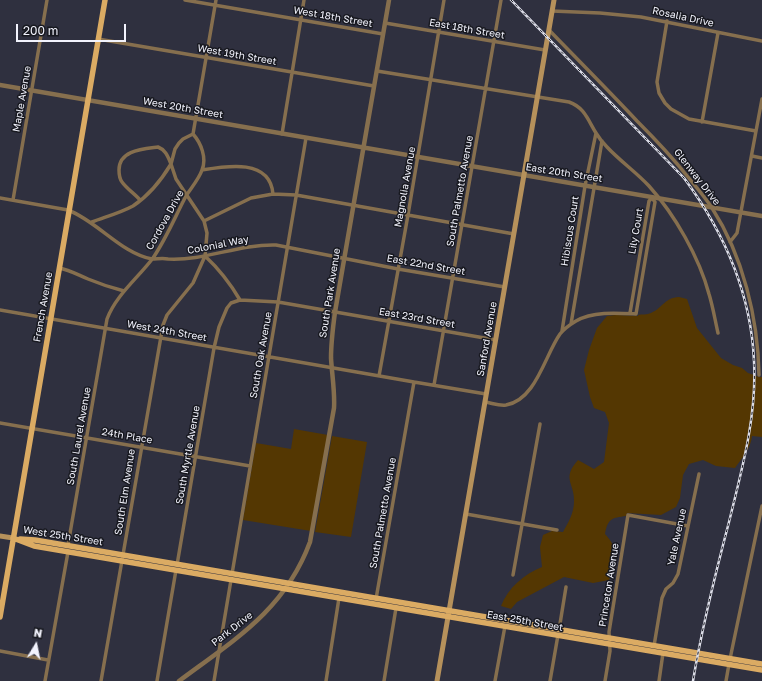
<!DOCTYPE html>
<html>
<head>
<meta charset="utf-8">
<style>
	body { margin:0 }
	#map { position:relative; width:762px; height:681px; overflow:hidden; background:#2f303f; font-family:"Golos Text",sans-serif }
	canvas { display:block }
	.north { position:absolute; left:16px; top:625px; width:40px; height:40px; -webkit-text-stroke:3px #181920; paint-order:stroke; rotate:10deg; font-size:11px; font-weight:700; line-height:16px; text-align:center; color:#f2f3fd }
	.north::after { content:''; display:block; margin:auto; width:14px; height:18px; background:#f2f3fd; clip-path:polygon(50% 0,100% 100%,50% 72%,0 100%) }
	.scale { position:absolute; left:16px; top:24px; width:110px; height:18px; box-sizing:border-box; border:2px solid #f2f3fd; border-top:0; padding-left:5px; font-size:12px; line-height:14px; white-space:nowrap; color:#f2f3fd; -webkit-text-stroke:3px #181920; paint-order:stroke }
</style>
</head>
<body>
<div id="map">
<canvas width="762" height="681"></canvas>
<div class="north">N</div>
<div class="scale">200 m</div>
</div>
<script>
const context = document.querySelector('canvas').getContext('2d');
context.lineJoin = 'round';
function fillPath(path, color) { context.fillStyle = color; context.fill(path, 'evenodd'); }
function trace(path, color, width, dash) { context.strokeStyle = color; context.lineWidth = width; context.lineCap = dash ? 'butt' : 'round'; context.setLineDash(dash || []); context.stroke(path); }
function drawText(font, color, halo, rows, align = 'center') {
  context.font = font + ' "Golos Text",sans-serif'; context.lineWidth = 3; context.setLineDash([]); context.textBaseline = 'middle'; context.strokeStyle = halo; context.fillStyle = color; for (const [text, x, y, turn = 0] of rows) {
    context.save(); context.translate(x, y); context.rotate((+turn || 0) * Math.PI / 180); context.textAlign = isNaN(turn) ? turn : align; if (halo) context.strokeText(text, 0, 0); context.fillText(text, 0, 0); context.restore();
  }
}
const green = new Path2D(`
	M679 297 687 299 697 328 721 358 733 365 742 368 748 373 757 376 758 377H762V437L752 436C751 448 742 458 735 468L716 466 703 460 689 464 683 475 680 498 676 507 661 515 627 513 626 516C612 518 608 518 605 534 619 549 618 562 609 580L593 583 564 577 517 602 511 609 501 606C508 588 524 574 542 567L540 547 543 535 552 531 563 532C568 523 574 513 574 502 575 483 561 479 578 460L594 469 604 462 609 423 605 412 594 408 590 397 584 370 589 350 597 328 607 316 616 315 638 316V315C642 314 647 315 651 313 664 307 664 298 679 297Z
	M294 429 328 435 311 531 243 520 256 443 291 449Z
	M332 436 367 442 351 537 315 532Z`);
const minor = new Path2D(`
	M185 0 383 34
	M552 11 600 13 641 17 762 41
	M667 21 657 82 659 93 665 103 671 109 689 119 756 131
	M385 23 545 50
	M549 30C578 60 608 90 637 121 655 139 672 157 688 177 696 187 705 197 712 208 743 256 758 318 759 375
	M98 39 374 86
	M377 71 569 102C584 107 588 120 596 133 599 138 603 143 607 147 620 161 636 172 649 186 675 215 699 257 709 294 713 307 715 320 718 333
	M702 122 718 33
	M282 134 304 0
	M752 156 762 158
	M202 170C226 166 270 158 273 194
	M0 198 68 210C97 221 122 254 152 259 157 259 163 258 168 259 205 261 238 244 276 245L398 269 505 287
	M13 200 47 0
	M204 221 251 198 273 194 296 195 514 234
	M92 222C105 217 120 213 133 206 148 196 162 179 171 164 168 157 166 150 158 147 143 149 119 150 119 170 119 174 119 178 122 182 127 189 135 194 140 200
	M730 242 737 233 762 99
	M205 256C219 269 230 283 240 300
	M59 268C70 270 78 275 88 279 100 284 112 288 124 291
	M0 310 414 382 486 394
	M571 324 602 141
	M562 331 585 186 596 133
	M379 376 408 215 444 0
	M434 385 501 0
	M485 402C492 403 499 406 506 405 536 400 545 355 560 334 564 329 571 324 576 321 593 311 618 313 636 314L655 202 652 198 649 201 630 313
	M0 423 250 466
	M466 514 557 530
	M68 545 107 319C116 295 138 278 153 258 166 239 175 217 186 196 191 188 199 179 202 170 207 158 201 143 193 134
	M177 565 214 348 219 327 227 308 231 303 240 300 278 302 496 340
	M232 574 306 138
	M513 575 540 424
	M376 599 414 382
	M559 630 566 587
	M654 646 662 598 666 589 673 583 678 574 699 474
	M0 651 48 660
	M730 659 762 506
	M45 681 68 552
	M101 681 163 325 167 315 193 283 205 256 207 233 204 221 176 179 171 164 175 149 179 143 183 139 193 134 216 0
	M157 681 176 570
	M214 681 231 580
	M326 681 339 598
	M384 681 396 608
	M495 681 505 626
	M550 681 558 635
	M605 681 610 651 609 632 628 515 688 526
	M659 681 663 653
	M726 681 729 664`);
const tertiary = new Path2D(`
	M0 85 762 216
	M179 681C234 640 285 610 310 542L334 408C335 392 332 375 331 358 331 343 333 327 335 312L389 0`);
const secondary = new Path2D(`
	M0 536 13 538
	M437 681 554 0`);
const primary = new Path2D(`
	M13 538 34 546 762 670
	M20 539 35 540 762 664
	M0 617 105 0`);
const rail = new Path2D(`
	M511 0 684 178C724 232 751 293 754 361 757 416 742 469 729 522 715 575 702 627 693 681`);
const streetNames = [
	["West 18th Street",333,17,10],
	["Rosalia Drive",683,17,12],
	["East 18th Street",467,29,10],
	["West 19th Street",237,55,10],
	["Maple Avenue",22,99,-80],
	["West 20th Street",183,108,10],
	["East 20th Street",564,173,9],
	["Glenway Drive",697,177,52],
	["Magnolia Avenue",405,187,-80],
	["South Palmetto Avenue",460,191,-80],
	["Cordova Drive",165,220,-61],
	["Hibiscus Court",570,231,-81],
	["Lily Court",636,231,-80],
	["Colonial Way",218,245,-11],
	["East 22nd Street",426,265,10],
	["South Park Avenue",330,293,-81],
	["French Avenue",43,307,-80],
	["East 23rd Street",417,318,10],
	["West 24th Street",167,331,10],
	["Sanford Avenue",487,339,-80],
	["South Oak Avenue",261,355,-80],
	["South Laurel Avenue",79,436,-80],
	["24th Place",127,436,10],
	["South Myrtle Avenue",188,455,-80],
	["South Elm Avenue",125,492,-81],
	["South Palmetto Avenue",383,513,-80],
	["West 25th Street",63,536,9],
	["Yale Avenue",677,537,-78],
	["Princeton Avenue",609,585,-81],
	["East 25th Street",525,621,10],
	["Park Drive",232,629,-38]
];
fillPath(green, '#543702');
trace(minor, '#866f4e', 3.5);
trace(tertiary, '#866f4e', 4.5);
trace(secondary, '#b6915b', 5);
trace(primary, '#dbab63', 5.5);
trace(rail, '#dcdde8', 2.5);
trace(rail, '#181920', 1, [3]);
drawText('10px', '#f2f3fd', '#181920', streetNames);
</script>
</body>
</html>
